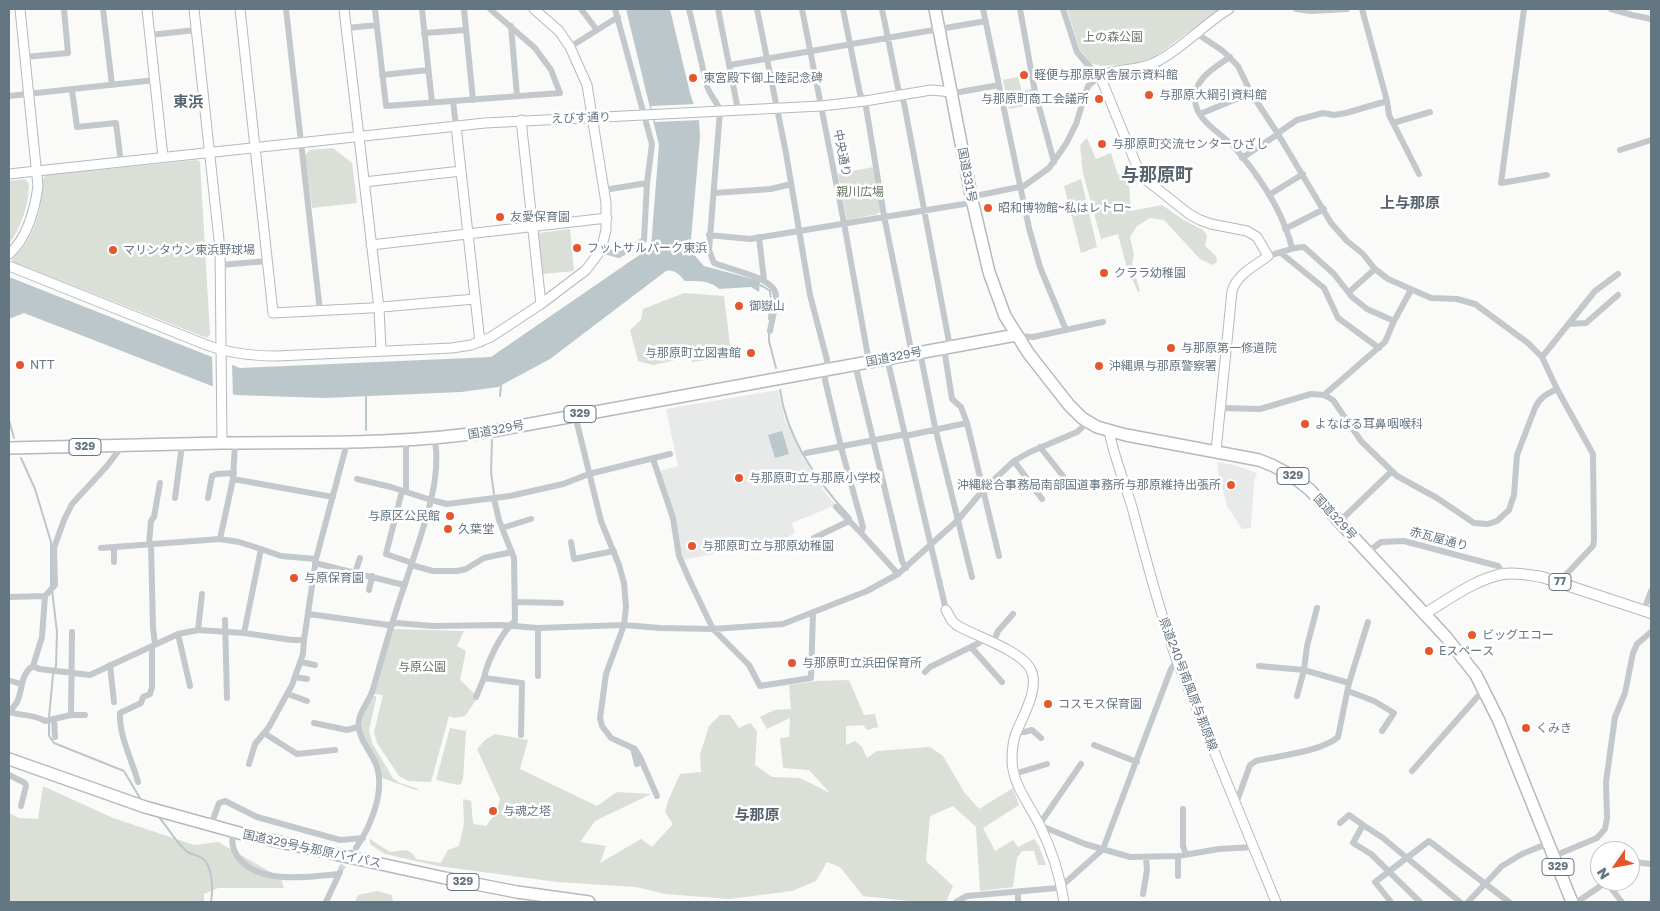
<!DOCTYPE html>
<html>
<head>
<meta charset="utf-8">
<style>
	body { margin:0 }
	#map { position:relative; width:1660px; height:911px; overflow:hidden; background:#fafaf8; font-family:"Golos Text",sans-serif }
	canvas { display:block }
	.frame { position:absolute; inset:0; border:10px solid #657683; pointer-events:none }
	.north { position:absolute; left:1590px; top:841px; width:50px; height:50px; box-sizing:border-box; background:#fff; border:1px solid #c1c8cd; border-radius:50%; rotate:237deg; font-size:14px; font-weight:700; line-height:20px; text-align:center; color:#657683 }
	.north::after { content:''; display:block; margin:auto; width:18px; height:22px; background:#e4572e; clip-path:polygon(50% 0,100% 100%,50% 72%,0 100%) }
</style>
</head>
<body>
<div id="map">
<canvas width="1660" height="911"></canvas>
<div class="frame"></div>
<div class="north">N</div>
</div>
<script>
const context = document.querySelector('canvas').getContext('2d');
context.lineJoin = 'round';
function fillPath(path, color) { context.fillStyle = color; context.fill(path, 'evenodd'); }
function trace(path, color, width, dash) { context.strokeStyle = color; context.lineWidth = width; context.lineCap = dash ? 'butt' : 'round'; context.setLineDash(dash || []); context.stroke(path); }
function drawText(font, color, halo, rows, align = 'center') {
  context.font = font + ' "Golos Text","Noto Sans JP",sans-serif'; context.lineWidth = 5; context.setLineDash([]); context.textBaseline = 'middle'; context.strokeStyle = halo; context.fillStyle = color; for (const [text, x, y, turn = 0] of rows) {
    context.save(); context.translate(x, y); context.rotate((+turn || 0) * Math.PI / 180); context.textAlign = isNaN(turn) ? turn : align; if (halo) context.strokeText(text, 0, 0); context.fillText(text, 0, 0); context.restore();
  }
}
const built = new Path2D(`
	M778 390 785 420 803 458 824 491 836 505 792 523 795 533 782 540 683 560 660 471 678 466 666 409Z
	M1217 462 1234 465 1257 473 1254 482 1251 528 1242 529 1227 506 1218 472Z`);
const green = new Path2D(`
	M1067 9H1220L1153 58 1139 63 1101 66 1090 63 1080 50Z
	M1018 77 1022 91 1032 89 1035 104 1009 109 1003 80Z
	M1087 138 1096 159 1111 153 1118 175 1128 171 1131 211 1162 205 1182 219 1203 230 1207 235 1205 246 1216 256 1217 262 1213 265 1200 259 1164 220 1150 218 1137 226 1130 237 1134 255 1132 264 1140 291 1138 292 1126 265 1118 234 1101 239 1083 173 1080 145Z
	M333 148 352 163 357 203 312 208 305 155 310 150Z
	M197 160 200 162 210 334 207 338 13 262 12 259C34 241 43 206 43 178L46 175Z
	M873 167 881 210 878 214 847 220 838 174Z
	M25 179 29 184C29 204 21 228 9 244V181Z
	M1081 179 1097 247 1081 253 1064 186Z
	M570 229 574 271 542 274 538 233Z
	M684 293 724 296 730 345 726 357 692 362 690 357 653 365 638 361 630 330 641 320 643 309Z
	M393 629 464 631 457 646 466 651 460 680 478 697 465 716 454 718 449 716 431 782 408 781 399 776 377 743 374 732 383 695 374 694Z
	M849 680 864 715 875 714 878 727 867 730 863 725 846 726V745L855 741 862 747 867 758 877 751 930 747 943 756 964 792 979 809 1013 788 1019 805 983 828 995 851 1013 840 1018 847 1034 839 1039 846 1046 865H1038L1034 851H1022L1017 858 1013 887 980 891 976 827 953 806 930 816 926 861 953 886 946 902H918L863 896 840 867 827 862 816 881 792 891 729 899 665 894 636 887 557 882 438 866 385 854 370 844V839L390 852C402 851 410 846 416 859L441 863 448 850 459 846 464 824 463 799 471 801 473 824 486 826 497 812 500 799 477 749 485 740 495 734 528 740 520 769 597 806 617 792 651 794 595 821 580 842 606 846 600 863 641 839 652 847 673 824 665 812 668 801 680 774 701 772 700 755 709 726 720 715H730L739 728 750 723 757 731 755 765 772 777 800 778 830 793 809 770 783 768 780 738 789 737 790 718 767 729 760 717 774 710 791 709 789 685 816 681Z
	M373 696H376V699L369 730 372 743 393 778 400 783 419 789 416 790 382 778C376 764 360 736 362 722 363 712 369 704 373 696Z
	M450 728 466 731 463 779 461 784 458 785 436 780Z
	M43 786 113 818 194 845 218 842 281 878 284 888H218L204 894V902H9V813L19 818 38 819Z
	M377 891 392 895 393 902H355L358 895Z`);
const water = new Path2D(`
	M626 9H670L690 93 699 120 700 137 690 250 704 266 760 281 759 292 751 287 719 289C710 280 697 281 685 281 679 275 675 269 666 271L550 359 498 387 461 392 324 398 235 395 24 313 9 319V277L240 368 491 357 651 247 659 145Z
	M782 431 789 454 775 458 768 435Z`);
const pier = new Path2D(`
	M696 104 701 120 655 122 651 106Z
	M212 356 232 364 233 397 213 391Z`);
const stream = new Path2D(`
	M760 285 764 287 770 291 771 299 769 319
	M769 332V341L776 368
	M780 390C787 439 818 483 851 518
	M500 396 501 385
	M9 420 14 438
	M366 430V397
	M492 440 491 472 494 494
	M21 458 35 489 51 542V585
	M52 590 57 632 56 666 53 675 49 717V736L54 743 124 771 141 800
	M157 815C167 826 174 839 184 849 189 855 196 854 202 858 213 865 213 891 211 902`);
const streetTunnel = new Path2D(`
	M340 870 356 848`);
const street = new Path2D(`
	M103 9 112 85
	M286 9 320 311
	M375 9 386 106 560 93 551 70 535 48 490 9
	M422 9 432 103
	M464 9 473 100
	M581 9 597 30
	M689 9 707 86C710 96 717 101 720 111L709 250 714 263C729 270 776 277 776 296 776 308 772 319 770 331
	M718 9 738 110
	M757 9 786 153 810 295 827 360 825 380 841 447 863 527 861 533 898 574
	M802 9 844 223 869 362
	M843 9 860 94 865 101 884 216 912 354
	M882 9 898 88 904 103 950 347
	M983 9 1029 228 1040 267 1066 330
	M1020 9 1035 92 1054 162
	M1296 9 1311 11 1347 9
	M1524 9 1501 183 1547 175
	M1611 9 1632 15 1651 19
	M511 26 517 96
	M347 28 377 25
	M424 33 466 30
	M1196 33 1223 51 1238 66 1251 93 1278 134 1331 223 1347 241 1363 254 1375 269 1388 279 1431 298 1457 299 1475 304 1528 343 1542 357 1557 389 1593 454 1594 540 1593 546 1559 582
	M150 35 196 30
	M570 47 618 17
	M25 57 68 53 64 9
	M1230 57C1215 67 1194 79 1195 99 1195 120 1220 132 1233 146 1242 156 1251 167 1259 179 1273 199 1286 224 1292 248
	M730 65 986 21
	M382 75 428 70
	M72 90 77 127 116 123 121 163
	M952 92H960L999 85
	M9 96 155 80
	M453 101 456 126
	M1387 101 1389 115 1419 174
	M1200 114 1251 93
	M1393 123 1430 112
	M1278 133 1297 120 1323 113 1334 115 1346 113 1387 101 1362 9
	M1620 150 1651 140
	M1242 158 1278 134
	M604 190 647 183
	M714 193 771 189 791 184
	M1269 195 1303 174
	M1285 229 1324 209
	M709 235 750 239 964 204 980 195 1024 186 1049 168 1066 144 1076 124 1088 86 1100 76 1087 64 1077 52 1063 9
	M759 237 764 280
	M601 250 619 255 644 240 647 183 652 144 615 9
	M1281 253 1324 288 1338 318 1379 348
	M1268 256C1281 253 1291 247 1304 247L1334 274 1352 297 1367 309 1394 321
	M220 265 268 261
	M1349 292 1375 269
	M1569 324 1586 323 1618 295
	M1018 336 1033 337 1103 322
	M944 348 952 399 961 407 967 423 999 556
	M920 352 935 427 972 577
	M1542 357 1595 291 1618 274
	M887 358 946 610
	M855 364 902 561 906 568
	M1324 395 1385 342 1394 321 1411 290
	M1221 408 1260 409 1311 394 1324 395 1333 400 1361 441 1397 476 1437 498 1474 523 1488 524 1497 521 1509 510 1514 495 1517 455 1535 408C1540 397 1547 394 1557 389
	M575 415 601 521 619 565 624 583 626 607 624 625 606 674 600 718 602 726 611 738 635 749 640 757 657 796
	M122 446 107 466 72 504 64 520 54 548 55 585 45 596 42 637 33 666 39 669 90 675 178 634 198 630 244 633 292 640H304L316 559 347 443
	M1040 447 1063 476
	M806 453 901 435 905 436 967 423
	M653 459 673 518 679 556 689 579 713 629 749 665 760 686 811 678 813 612
	M1014 461 1042 499
	M233 479 333 497
	M357 479 391 487 431 500C436 480 438 459 435 439
	M402 491 386 554 412 563
	M406 492V441
	M175 498 182 445
	M208 498 212 476 217 474 234 473
	M494 499 499 520 514 558 515 621C502 631 487 662 484 678L522 683 521 735
	M836 507 861 533
	M1340 521 1392 471
	M502 528 531 519
	M814 538 849 521
	M220 539 233 479 235 444
	M571 542 574 559 614 551
	M149 544 151 521 154 517 160 483
	M151 544 153 627 155 644
	M101 548 220 539 239 542 261 549 244 633
	M261 549 281 556 316 559
	M1368 552 1381 542 1404 541 1498 566 1504 574
	M114 562V547
	M315 563 404 585
	M411 565 433 571H457L466 569 484 558 512 552
	M355 573 360 558
	M369 590 372 576
	M9 597 45 596
	M516 602 561 603
	M1317 608 1307 646 1304 670 1349 683
	M1644 610 1651 591
	M309 614 388 625 396 623 433 626 502 625 538 628 624 625 660 628 713 629 783 624 867 591 898 574 958 520 983 490 1014 461 1030 452 1077 432 1088 422
	M225 620 227 698
	M198 630 202 594
	M178 634 190 686
	M993 643 998 631 1013 614
	M971 647 1002 682
	M301 662 315 665
	M110 665 114 702
	M1259 666 1304 670 1297 696
	M925 672 930 667 979 643 981 638
	M538 676V628
	M295 677 307 679
	M11 681 21 684
	M1348 691 1374 701 1394 713 1382 731
	M288 694 307 701
	M476 697 484 678
	M9 712C21 716 34 714 45 721L71 715H85
	M10 712C12 709 15 705 17 702 23 690 20 674 33 666
	M71 715 72 632
	M54 719 55 737
	M314 723 347 730 358 727
	M1017 732H1024L1032 730 1041 738
	M264 733 297 754 335 750
	M1094 745 1137 762
	M633 748 637 764
	M249 764 255 744 269 727 292 685 303 654 304 640
	M1081 764 1039 825 1085 844 1130 857 1178 856 1219 849 1254 847
	M1412 771 1479 695 1485 691
	M1014 774 1047 764
	M9 775 25 783 26 786 21 806
	M138 782C132 759 119 737 120 713L141 703 143 697 150 694 152 687V646
	M1235 803 1238 798 1250 765 1256 761C1278 756 1323 751 1338 737L1349 683 1368 622
	M1183 809V846L1186 854
	M1340 823 1349 815 1363 825
	M211 825 219 803 225 801 257 817 340 840 363 838
	M234 831C231 842 232 848 238 857 258 885 309 877 339 874
	M356 848C371 826 387 788 375 762 369 749 356 735 359 720 361 709 370 700 373 689 383 654 393 618 405 584 414 556 424 529 431 500L447 504 510 496 563 484 589 474 670 454
	M1178 856V876
	M1554 856 1597 838 1605 829 1607 818 1606 782 1615 717 1625 693 1633 653 1637 644 1651 632
	M1630 864 1634 862 1651 864
	M1606 882 1622 902
	M1018 892V902
	M1143 894 1147 870 1146 858
	M326 902 340 872
	M956 902 967 896 1057 888 1065 883 1103 849 1171 669 1177 661
	M1391 902 1375 882 1429 841 1509 902
	M1420 902 1371 854 1353 843 1363 825 1383 838 1460 902
	M1468 902 1502 866 1522 854 1549 843
	M1577 902 1608 881`);
const secondary = new Path2D(`
	M147 9 163 157
	M194 9 220 249 222 443
	M240 9 273 313 370 308 475 299
	M344 9 379 308 381 350
	M521 120 541 304
	M456 126 480 342
	M9 174 485 123 821 106 865 101 931 90 952 92
	M364 182 461 171
	M371 245 607 218
	M9 254C27 239 35 209 38 186L20 9
	M9 266 204 344C227 353 252 356 277 356L452 348 471 345 491 337 541 304 586 270 601 250 606 230V203L587 85 570 47 559 31 534 9
	M1109 431C1114 457 1124 481 1132 507 1146 559 1159 610 1177 661L1276 902
	M1216 451 1232 291C1237 274 1255 266 1268 256L1257 237 1247 231 1211 224 1200 220 1189 214 1145 179 1136 164 1100 76C1117 67 1139 72 1156 62 1182 49 1204 24 1229 9
	M946 610 952 621 958 626C978 637 1019 650 1030 668 1041 686 1023 716 1016 733 1013 741 1012 751 1012 760 1012 784 1030 805 1040 826 1052 850 1060 876 1064 902`);
const primary = new Path2D(`
	M1424 614C1448 600 1475 579 1503 574 1516 572 1529 575 1542 577L1651 613`);
const highway = new Path2D(`
	M935 9 972 200 989 272 1005 316 1029 354 1069 405 1082 418 1097 427 1126 435 1259 460C1279 467 1294 476 1310 490L1446 637 1476 675 1499 721 1572 902
	M9 448C80 447 151 444 222 443 314 442 401 445 492 431L1016 335
	M9 759 145 807 243 834 445 878 517 892 589 902`);
const markers = [
	[1024,75,5,"#e4572e"],
	[693,78,5,"#e4572e"],
	[1149,95,5,"#e4572e"],
	[1099,99,5,"#e4572e"],
	[1102,144,5,"#e4572e"],
	[988,208,5,"#e4572e"],
	[500,217,5,"#e4572e"],
	[577,248,5,"#e4572e"],
	[113,250,5,"#e4572e"],
	[1104,273,5,"#e4572e"],
	[739,306,5,"#e4572e"],
	[1171,348,5,"#e4572e"],
	[751,353,5,"#e4572e"],
	[20,365,5,"#e4572e"],
	[1099,366,5,"#e4572e"],
	[1305,424,5,"#e4572e"],
	[739,478,5,"#e4572e"],
	[1231,485,5,"#e4572e"],
	[450,516,5,"#e4572e"],
	[448,529,5,"#e4572e"],
	[692,546,5,"#e4572e"],
	[294,578,5,"#e4572e"],
	[1472,635,5,"#e4572e"],
	[1429,651,5,"#e4572e"],
	[792,663,5,"#e4572e"],
	[1048,704,5,"#e4572e"],
	[1526,728,5,"#e4572e"],
	[493,811,5,"#e4572e"]
];
const shields = [
	[580,414,32],
	[85,447,32],
	[1293,476,32],
	[1560,582,22],
	[1558,867,32],
	[463,882,32]
];
const shieldNames = [
	["329",580,414],
	["329",85,447],
	["329",1293,476],
	["77",1560,582],
	["329",1558,867],
	["329",463,882]
];
const parkNames = [
	["上の森公園",1113,37],
	["親川広場",860,192],
	["与原公園",422,667]
];
const poiNames = [
	["軽便与那原駅舎展示資料館",1034,75],
	["東宮殿下御上陸記念碑",703,78],
	["与那原大綱引資料館",1159,95],
	["与那原町商工会議所",1089,99,"right"],
	["与那原町交流センターひざし",1112,144],
	["昭和博物館~私はレトロ~",998,208],
	["友愛保育園",510,217],
	["フットサルパーク東浜",587,248],
	["マリンタウン東浜野球場",123,250],
	["クララ幼稚園",1114,273],
	["御嶽山",749,306],
	["与那原第一修道院",1181,348],
	["与那原町立図書館",741,353,"right"],
	["NTT",30,365],
	["沖縄県与那原警察署",1109,366],
	["よなばる耳鼻咽喉科",1315,424],
	["与那原町立与那原小学校",749,478],
	["沖縄総合事務局南部国道事務所与那原維持出張所",1221,485,"right"],
	["与原区公民館",440,516,"right"],
	["久葉堂",458,529],
	["与那原町立与那原幼稚園",702,546],
	["与原保育園",304,578],
	["ビッグエコー",1482,635],
	["Eスペース",1439,651],
	["与那原町立浜田保育所",802,663],
	["コスモス保育園",1058,704],
	["くみき",1536,728],
	["与魂之塔",503,811]
];
const streetNames = [
	["えびす通り",581,118,-2],
	["中央通り",842,153,79],
	["国道331号",967,175,79],
	["国道329号",894,357,-11],
	["国道329号",496,430,-10],
	["国道329号",1335,517,47],
	["赤瓦屋通り",1439,539,15],
	["県道240号南風原与那原線",1188,684,69],
	["国道329号与那原バイパス",312,849,12]
];
const quarterNames = [
	["東浜",188,102],
	["上与那原",1410,203],
	["与那原",757,815]
];
const districtNames = [
	["与那原町",1157,175]
];
fillPath(built, '#e8e9e9');
fillPath(green, '#dadfd7');
fillPath(water, '#bbc7cb');
fillPath(pier, '#fafaf8');
trace(stream, '#bbc7cb', 2);
trace(streetTunnel, '#d5d9db', 6, [6, 3]);
trace(secondary, '#b3babf', 11);
trace(primary, '#b5babe', 12);
trace(highway, '#b4b9bd', 14);
trace(street, '#c3c8cc', 6);
trace(secondary, '#fff', 9);
trace(primary, '#fff', 10);
trace(highway, '#fff', 11);
for (const [x, y, r, color] of markers) { const dot = new Path2D(); dot.arc(x, y, r, 0, 2 * Math.PI); context.fillStyle = color; context.fill(dot); trace(dot, '#fff', 2); }
for (const [x, y, w] of shields) { const box = new Path2D(); box.roundRect(x - w / 2, y - 8.5, w, 17, 4); context.fillStyle = '#fff'; context.fill(box); trace(box, '#657683', 1); }
drawText('bold 11px', '#657683', null, shieldNames);
drawText('12px', '#687a64', '#fff', parkNames);
drawText('12px', '#657683', '#fff', poiNames, 'left');
drawText('12px', '#657683', '#fff', streetNames);
drawText('bold 15px', '#57646e', '#fff', quarterNames);
drawText('bold 18px', '#57646e', '#fff', districtNames);
</script>
</body>
</html>
